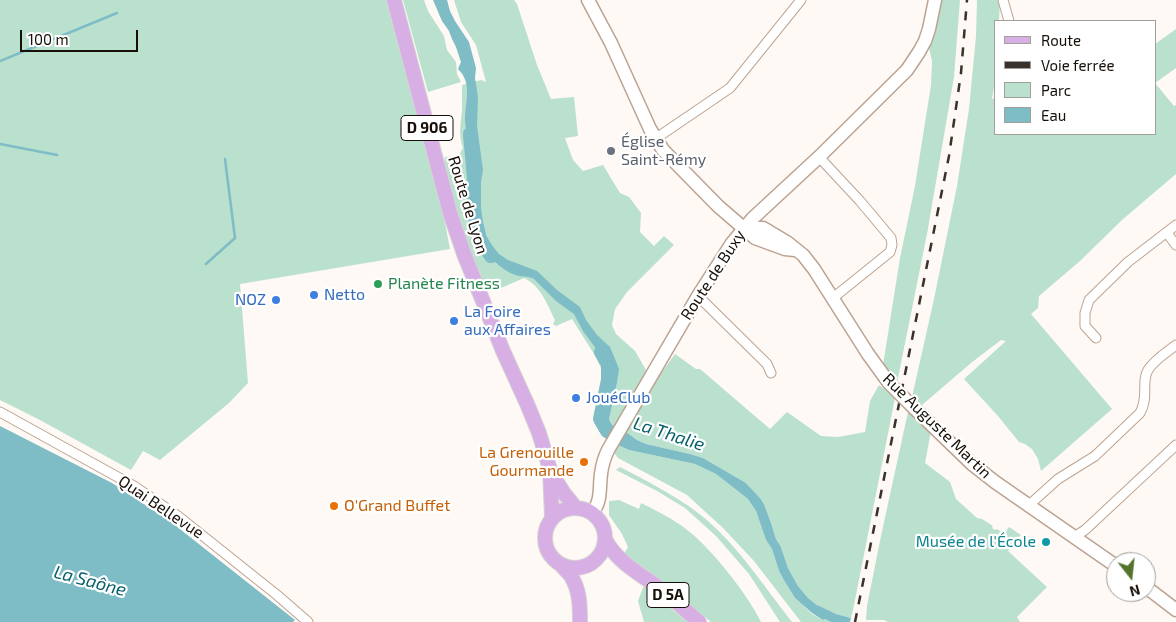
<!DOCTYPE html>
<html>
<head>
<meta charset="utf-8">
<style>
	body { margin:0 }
	#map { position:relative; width:1176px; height:622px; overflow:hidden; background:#fef9f5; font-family:"Exo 2",sans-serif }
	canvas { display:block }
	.legend { position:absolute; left:994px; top:20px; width:162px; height:115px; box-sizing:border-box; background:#fff; border:1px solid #a29f9c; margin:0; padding:6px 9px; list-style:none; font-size:15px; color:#170f08 }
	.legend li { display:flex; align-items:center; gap:10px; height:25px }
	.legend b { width:25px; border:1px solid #a29f9c }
	.north { position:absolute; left:1106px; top:552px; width:50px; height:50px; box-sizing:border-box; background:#fff; border:1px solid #a29f9c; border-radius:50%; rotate:164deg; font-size:14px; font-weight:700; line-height:20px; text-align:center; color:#170f08 }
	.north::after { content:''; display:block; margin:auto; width:18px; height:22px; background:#53742c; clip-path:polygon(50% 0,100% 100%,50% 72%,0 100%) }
	.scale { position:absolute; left:20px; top:30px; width:118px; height:22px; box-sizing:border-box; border:2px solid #170f08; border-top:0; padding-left:6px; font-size:15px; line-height:18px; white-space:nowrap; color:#170f08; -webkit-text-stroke:4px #fff; paint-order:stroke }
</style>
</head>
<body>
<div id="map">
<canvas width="1176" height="622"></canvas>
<ul class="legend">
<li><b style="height:6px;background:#d7afe5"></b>Route</li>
<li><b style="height:6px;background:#39312b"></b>Voie ferrée</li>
<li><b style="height:14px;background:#bae0ce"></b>Parc</li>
<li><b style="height:14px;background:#7ebcc6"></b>Eau</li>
</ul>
<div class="north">N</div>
<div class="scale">100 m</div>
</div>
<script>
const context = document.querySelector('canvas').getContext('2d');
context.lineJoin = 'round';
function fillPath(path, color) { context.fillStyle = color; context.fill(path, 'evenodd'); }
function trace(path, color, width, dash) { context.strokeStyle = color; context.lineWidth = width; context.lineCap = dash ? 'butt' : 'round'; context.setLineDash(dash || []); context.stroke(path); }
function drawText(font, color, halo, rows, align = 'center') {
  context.font = font + ' "Exo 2",sans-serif'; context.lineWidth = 4.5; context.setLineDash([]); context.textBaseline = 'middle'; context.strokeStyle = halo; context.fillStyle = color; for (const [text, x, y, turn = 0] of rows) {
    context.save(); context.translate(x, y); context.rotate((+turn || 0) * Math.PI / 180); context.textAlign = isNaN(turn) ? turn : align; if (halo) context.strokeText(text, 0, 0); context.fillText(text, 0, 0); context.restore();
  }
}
const green = new Path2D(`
	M0 0H386L430 166 445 223 450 249 240 284 248 383 229 403 160 460 143 451 131 470 38 419 0 400Z
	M403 0H424L428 11 444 36 447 50 456 62 457 74 461 82 428 92Z
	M454 0H514L517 4 537 65 551 99 574 97 578 136 565 138 573 160 583 171 603 165 620 193 629 197 641 213 640 232 654 246 664 236 674 245 627 292 615 309 612 325 616 334 635 351 646 370 643 379 617 428 611 424 609 419C611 406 621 376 617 365L604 374 594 354 572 319 556 326 553 324 555 320C547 304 541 286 524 278L499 289 491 291 480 282 443 173 445 157 459 155 463 148C458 134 461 123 462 109 462 101 462 93 462 85L481 80 486 82 476 45 461 22Z
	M940 0H960L954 77 927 234 897 383 883 365 900 258 915 186 931 85 932 61 929 48Z
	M977 0H1000L999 21H995V81L992 99 995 98V134H1155V44L1176 29V68L1155 83 1174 106 1176 105V174L1122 220 1080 261 1039 296 1038 308 1031 314 1112 409 1041 471 1038 459 1032 449 1025 444 1019 442 998 416 964 379 1006 341 1001 340 971 363 922 405 912 397 934 299 957 186 969 109 976 36Z
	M675 354 696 369H700L770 429 787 412 821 436 838 437 865 432 870 401 879 385 895 398 854 605 851 618 836 614 820 607 808 598 798 586 788 568 781 547 776 539 771 523 764 504 760 498 746 483 734 476 703 458 690 454 646 444 637 440 626 432 657 379Z
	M908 412 931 431 925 463 950 482 956 499 977 518 982 519 993 526 992 528 995 530 997 529 1004 534 1009 527 1021 535 1008 551 1047 587 1017 617 1020 622H888L884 620H866L867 606 881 536Z
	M618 445 629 450 695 464 716 474 748 499 756 511 766 540 772 549 779 571 785 582 795 598 803 605 812 614 823 620 825 619 831 622H801L754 561 723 528 687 495 618 458 614 453Z
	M620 467C649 482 684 500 708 521 741 550 765 588 792 622H780L749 574 716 536 685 508 657 491 616 470Z
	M619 500 639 509 641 503C655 510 669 517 682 526 709 545 746 592 761 622H711L650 572 624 554 628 547 622 534 609 515V501Z
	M644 585 687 622H644L638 601Z`);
const water = new Path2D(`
	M433 0H447L450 11 455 21 469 42 476 68 475 78 478 97 477 126 483 170 480 188V200L483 223 486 235 492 246 499 254 508 260 537 271 557 290 580 307 586 320 597 335 610 347 619 369 617 383 609 419 611 424 617 428 611 437C608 435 603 433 602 430 597 422 608 385 609 374L608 369 603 358 583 331 574 314 556 301 534 279C529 276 524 277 519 276 510 274 500 267 493 260 476 244 472 214 472 192 471 183 474 174 473 165 472 150 466 136 465 120 465 103 473 83 458 69L461 62 456 47 452 39 449 31 442 21Z
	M0 426 112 483 171 522 295 620 293 622H0Z
	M626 432 637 440 646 444 690 454 703 458 734 476 746 483 760 498 764 504 771 523 776 539 781 547 788 568 798 586 808 598 817 605 836 614 851 618 850 622H831L825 619 823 620 812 613 803 605 795 598 785 582 779 571 772 549 766 540 756 511 748 499 716 474 695 464 629 450 618 445Z`);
const stream = new Path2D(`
	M0 61 117 13
	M0 144 57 155
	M206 264 235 238 225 159`);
const river = new Path2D(`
	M470 134 474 178V215L480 240 491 256
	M601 352 608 364V380L600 419 607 431 612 434`);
const street = new Path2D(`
	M1003 0 1009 21
	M655 139 730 88 801 0
	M819 157 860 201 891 238 892 245 890 252 833 298
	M1167 233 1176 245
	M698 296 767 364 771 373
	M1096 338 1085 326V313L1089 300 1128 262 1176 225
	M0 412 134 486 178 516 277 595 308 622
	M1028 506 1058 479 1095 456 1140 413C1149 398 1141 381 1148 370 1154 360 1167 352 1176 345
	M1074 537 1085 530 1176 445`);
const secondary = new Path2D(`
	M588 0 611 43 650 129 663 150 718 206 755 238 785 249 795 250
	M744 228H763L788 243 803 255 814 269 868 354 889 383
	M914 408 972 464 995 482 1116 566
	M592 513C602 501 599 488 601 474 602 466 604 458 608 450L698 296 732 243 752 219 819 157 907 70 919 52 925 41 929 29 935 0
	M1146 587 1176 610`);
const primary = new Path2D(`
	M394 0 450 213 464 254 503 351 528 406 539 433 546 456 550 470 552 517
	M550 471 563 492 575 507
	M545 538a30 30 0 1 1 60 0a30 30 0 1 1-60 0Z
	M605 539C617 563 643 575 663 591 676 601 687 612 699 622
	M562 566C565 570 570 573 572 578 580 591 580 608 580 622`);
const rail = new Path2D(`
	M855 622 949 156 961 73 967 0`);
const secondaryBridge = new Path2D(`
	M889 383 914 408`);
const markers = [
	[611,151,5,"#6b7280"],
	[378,284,5,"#2e9e5b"],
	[314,295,5,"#3f7fe0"],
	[276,300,5,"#3f7fe0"],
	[454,321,5,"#3f7fe0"],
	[576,398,5,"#3f7fe0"],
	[584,462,5,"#e8710a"],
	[334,506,5,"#e8710a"],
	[1046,542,5,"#0f9aa8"]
];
const shields = [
	[427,128,52],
	[668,595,42]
];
const shieldNames = [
	["D 906",427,128],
	["D 5A",668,595]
];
const worshipNames = [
	["Église",621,142],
	["Saint-Rémy",621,160]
];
const streetNames = [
	["Route de Lyon",468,205,73],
	["Route de Buxy",713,275,-57],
	["Rue Auguste Martin",937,426,44],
	["Quai Bellevue",161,507,34]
];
const leisureNames = [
	["Planète Fitness",388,284]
];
const shopNames = [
	["Netto",324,295],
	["NOZ",266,300,"right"],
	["La Foire",464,312],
	["aux Affaires",464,330],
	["JouéClub",586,398]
];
const foodNames = [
	["La Grenouille",574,453],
	["Gourmande",574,471],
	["O'Grand Buffet",344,506,"left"]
];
const cultureNames = [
	["Musée de l'École",1036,542]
];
const waterNames = [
	["La Thalie",669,434,18],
	["La Saône",90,581,15]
];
fillPath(green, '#bae0ce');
fillPath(water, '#7ebcc6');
trace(stream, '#7ebcc6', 2.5);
trace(river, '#7ebcc6', 14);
trace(street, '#bca391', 11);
trace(secondary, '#bca391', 15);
trace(primary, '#d5d4d3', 16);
trace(street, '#fff', 9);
trace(secondary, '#fff', 12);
trace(primary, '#d7afe5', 14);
trace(rail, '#39312b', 2.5, [9, 9]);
trace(secondaryBridge, '#bca391', 15, []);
trace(secondaryBridge, '#fff', 12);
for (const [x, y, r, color] of markers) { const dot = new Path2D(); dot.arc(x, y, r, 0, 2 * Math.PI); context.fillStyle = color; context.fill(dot); trace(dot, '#fff', 2); }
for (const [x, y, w] of shields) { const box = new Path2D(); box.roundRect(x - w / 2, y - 12.5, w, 25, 4); context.fillStyle = '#fff'; context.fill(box); trace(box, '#170f08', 1); }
drawText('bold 15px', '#170f08', null, shieldNames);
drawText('16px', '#5b616d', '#fff', worshipNames, 'left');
drawText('16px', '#170f08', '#fff', streetNames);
drawText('16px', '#27864d', '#fff', leisureNames, 'left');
drawText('16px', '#366cbe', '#fff', shopNames, 'left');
drawText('16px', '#c56008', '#fff', foodNames, 'right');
drawText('16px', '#0d838f', '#fff', cultureNames, 'right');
drawText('italic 18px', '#06606b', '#fff', waterNames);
</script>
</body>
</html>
